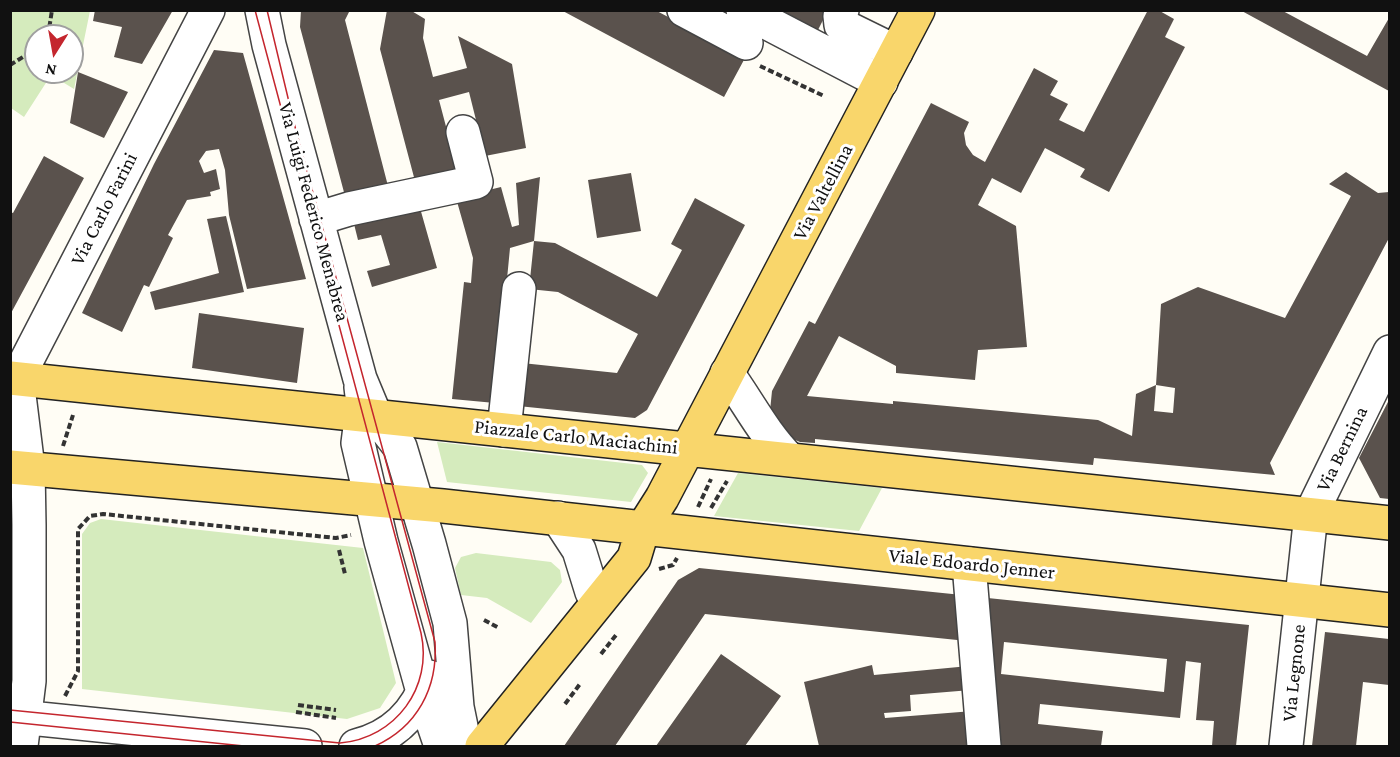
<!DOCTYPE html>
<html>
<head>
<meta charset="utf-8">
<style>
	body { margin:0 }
	#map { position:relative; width:1400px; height:757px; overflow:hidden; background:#fffdf5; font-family:"Crimson Pro",serif }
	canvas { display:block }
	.frame { position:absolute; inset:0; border:12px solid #111; pointer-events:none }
	.north { position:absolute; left:24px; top:24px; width:60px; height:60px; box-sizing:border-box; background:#fff; border:2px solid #a0a0a0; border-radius:50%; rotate:191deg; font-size:16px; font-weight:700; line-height:24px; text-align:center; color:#111 }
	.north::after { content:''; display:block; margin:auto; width:21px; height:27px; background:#c4262e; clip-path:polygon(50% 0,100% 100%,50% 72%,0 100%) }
</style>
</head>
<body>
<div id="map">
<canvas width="1400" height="757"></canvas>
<div class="frame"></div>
<div class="north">N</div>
</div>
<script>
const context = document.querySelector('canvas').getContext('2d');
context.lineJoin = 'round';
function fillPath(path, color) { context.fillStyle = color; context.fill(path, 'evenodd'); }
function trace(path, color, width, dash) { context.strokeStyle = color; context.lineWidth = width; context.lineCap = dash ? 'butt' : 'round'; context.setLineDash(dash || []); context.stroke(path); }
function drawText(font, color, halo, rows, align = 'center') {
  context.font = font + ' "Crimson Pro",serif'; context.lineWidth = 6; context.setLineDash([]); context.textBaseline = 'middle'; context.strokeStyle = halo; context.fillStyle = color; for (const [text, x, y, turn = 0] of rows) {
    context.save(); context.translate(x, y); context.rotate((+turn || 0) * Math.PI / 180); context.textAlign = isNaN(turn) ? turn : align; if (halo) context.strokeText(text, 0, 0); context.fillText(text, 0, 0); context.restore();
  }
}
const green = new Path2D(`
	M10 11H90L74 89 51 75 24 117 11 108ZM36 36H72V72H36Z
	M437 442 642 465 648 473 631 502 447 482Z
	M738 473 882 488 859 531 714 516Z
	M101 519 363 548 396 683 380 708 347 719 82 689V534L90 523Z
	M476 553 551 562 560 570 562 582 531 623 487 598 461 595 455 568 461 557Z`);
const building = new Path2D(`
	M95 10H173L142 64 114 57 122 27 93 21Z
	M301 10H350L345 20 388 186 345 196 300 27Z
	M387 10H410L425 19 423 38 433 77 467 68 458 36 512 64 526 148 485 156 469 92 439 100 458 172 415 181 380 49Z
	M561 10H655L745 58 724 97Z
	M776 10H828L817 32Z
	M1148 10H1158L1174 19 1165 37 1185 47 1109 192 1080 177 1085 169 1045 148 1021 193 992 178 978 205 1016 226 1027 347 978 350 975 380 896 373V366L839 336 807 396 893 404V401L1098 420 1132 436 1136 394 1156 385 1154 411 1173 413 1175 388 1156 385 1161 304 1198 287 1285 318 1351 196 1329 184 1346 172 1378 193 1389 192V238L1270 463 1275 475 1094 458 1093 465 815 439V443L800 442 788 437 770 411 772 391 809 321 815 324 931 103 969 122 964 133 966 145 973 155 985 162 1034 68 1058 81 1050 95 1068 104 1059 120 1084 132Z
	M1240 10H1281L1367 56 1389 18V91Z
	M214 50 243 53 306 279 247 289 229 215 225 170 219 149 206 151 199 161 204 173 216 169 220 189 210 192 211 196 187 200 168 235 173 238 149 287 144 285 122 332 82 313 154 164Z
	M78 72 128 92 104 138 70 123Z
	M44 156 84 178 10 315V212L13 213Z
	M631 173 641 231 597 238 588 180Z
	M540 177 534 241 555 243 657 297 682 250 671 244 695 198 745 225 647 410 635 418 518 406 522 363 617 373 638 334 558 292 529 289 534 241 510 248 495 403 452 399 464 282 471 283 473 258 456 198 501 187 512 227 519 225 516 183Z
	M420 208 437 268 372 287 367 271 390 265 381 235 358 240 354 224Z
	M226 216 244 292 155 310 150 292 219 273 207 219Z
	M199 313 304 328 297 383 192 368Z
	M1389 400V499L1380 498 1359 458Z
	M699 568 962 595 967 641 705 614 615 746H564L678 580Z
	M978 597 1249 625 1236 746H1212L1214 721 1196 720 1201 663 1186 661 1180 718 1040 704 1038 724 1103 731 1101 746H989ZM1004 642 1167 659 1164 692 1001 674Z
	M1325 632 1389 639V685L1363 682 1356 746H1312Z
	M721 654 781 696 745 746H656Z
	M872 665 874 675 969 666 971 690 910 695 911 711 884 713 885 718 973 711 976 746H819L804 682Z`);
const path = new Path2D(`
	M48 36 52 10
	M10 65 36 49
	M760 66 824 96
	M63 446 73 415
	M698 507 711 479
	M711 508 727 481
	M339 550 345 574
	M659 569 673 565 677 558
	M484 620 499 628
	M601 654 616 635
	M65 696 78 671V529L90 516 103 514 336 538 351 535
	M565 704 580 684
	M298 705 336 710
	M296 712 336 718`);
const minor = new Path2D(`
	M262 10 269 45 360 379 375 415 400 447 429 544 450 623 457 707 465 746
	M684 10 746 43
	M743 10 881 82
	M842 10 840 16 841 25 896 52
	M316 219 349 209 476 182 463 132
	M727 373C748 402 764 434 789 459
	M361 387 363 404 358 443 381 541 425 699 441 746
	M504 430 519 289
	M558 518 579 550 592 592
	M969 564 984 746
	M10 716 305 746
	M21 746 29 681V525L28 468 17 379 208 10
	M356 746C393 737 417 713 429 677
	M1286 746 1311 514 1390 352`);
const major = new Path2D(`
	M10 378 1390 523
	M10 467 443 506 1390 610
	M482 746 634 558 643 528 662 498 918 10`);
const tram = new Path2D(`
	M267 10 294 123 435 642C438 688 417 727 375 746
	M10 710 340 743C396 738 433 687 421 633L255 10
	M10 722 244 746`);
const streetNames = [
	["Via Valtellina",823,192,-62],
	["Via Carlo Farini",104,209,-63],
	["Via Luigi Federico Menabrea",314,212,75],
	["Piazzale Carlo Maciachini",576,437,6],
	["Via Bernina",1342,449,-64],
	["Viale Edoardo Jenner",972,564,6],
	["Via Legnone",1294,673,-84]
];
fillPath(green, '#d5ebbd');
fillPath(building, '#5a524d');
trace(minor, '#444', 36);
trace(major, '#222', 36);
trace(path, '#333', 4, [6, 3]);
trace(minor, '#fff', 33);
trace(major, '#f9d66b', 33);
trace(tram, '#c4262e', 1.5);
drawText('20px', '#111', '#fff', streetNames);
</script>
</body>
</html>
